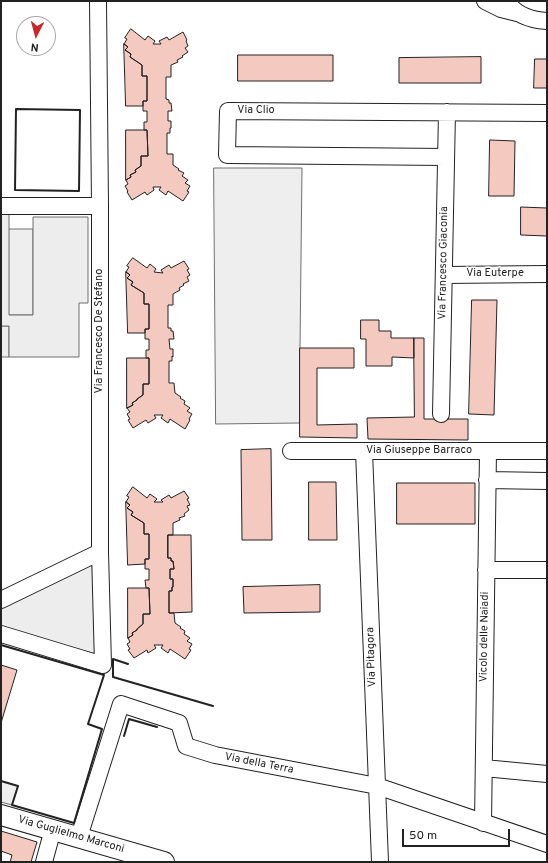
<!DOCTYPE html>
<html>
<head>
<meta charset="utf-8">
<style>
	body { margin:0 }
	#map { position:relative; width:548px; height:863px; overflow:hidden; background:#fff; font-family:Overpass,sans-serif }
	canvas { display:block }
	.frame { position:absolute; inset:0; border:2px solid #222; pointer-events:none }
	.north { position:absolute; left:16px; top:16px; width:40px; height:40px; box-sizing:border-box; background:#fff; border:1px solid #a7a7a7; border-radius:50%; rotate:186deg; font-size:11px; font-weight:700; line-height:16px; text-align:center; color:#222 }
	.north::after { content:''; display:block; margin:auto; width:14px; height:18px; background:#c62828; clip-path:polygon(50% 0,100% 100%,50% 72%,0 100%) }
	.scale { position:absolute; left:402px; top:829px; width:108px; height:18px; box-sizing:border-box; border:2px solid #222; border-top:0; padding-left:5px; font-size:12px; line-height:14px; white-space:nowrap; color:#222; -webkit-text-stroke:3px #fff; paint-order:stroke }
</style>
</head>
<body>
<div id="map">
<canvas width="548" height="863"></canvas>
<div class="frame"></div>
<div class="north">N</div>
<div class="scale">50 m</div>
</div>
<script>
const context = document.querySelector('canvas').getContext('2d');
context.lineJoin = 'round';
function fillPath(path, color) { context.fillStyle = color; context.fill(path, 'evenodd'); }
function trace(path, color, width, dash) { context.strokeStyle = color; context.lineWidth = width; context.lineCap = dash ? 'butt' : 'round'; context.setLineDash(dash || []); context.stroke(path); }
function drawText(font, color, halo, rows, align = 'center') {
  context.font = font + ' Overpass,sans-serif'; context.lineWidth = 3; context.setLineDash([]); context.textBaseline = 'middle'; context.strokeStyle = halo; context.fillStyle = color; for (const [text, x, y, turn = 0] of rows) {
    context.save(); context.translate(x, y); context.rotate((+turn || 0) * Math.PI / 180); context.textAlign = isNaN(turn) ? turn : align; if (halo) context.strokeText(text, 0, 0); context.fillText(text, 0, 0); context.restore();
  }
}
const green = new Path2D(`
	M214 168H302L300 348V423L216 424Z
	M9 229H33V315H9Z
	M1 326H9V357H1Z
	M1 781 18 786 12 805 1 802Z`);
const parking = new Path2D(`
	M1 214H9V315H33V217H88V303H79V357H9V326H1Z
	M93 564 96 654 1 627V609Z`);
const building = new Path2D(`
	M131 29 145 40 148 36 155 41 153 44H161L159 41 167 37 169 40 183 32 187 40 186 41 188 46 185 48 188 52 182 56 183 57 177 60 178 62 171 65V77H166V99L169 100V103H171L172 111H168V121H171V128H170V133H167V154H173V165L179 169 178 170 184 173 182 176 188 180 185 183 190 186 187 191 189 192 183 201 168 191 166 195 159 190 161 187H153L154 190 147 195 145 192 132 200 127 192 128 191 125 186 128 184 126 180 131 177 130 175 136 172 135 170 141 166V156H148L147 130H144V122H147V111H143V101H147V76H142V65L130 57 131 54 125 50 128 47 124 44 127 39 125 38Z
	M124 44 128 47 125 50 131 54 130 57 142 65V76H147V101H143V106H126Z
	M238 55H333V81H238Z
	M481 57V83H399V58Z
	M535 59H547V88H534Z
	M126 130H147L148 156H141V166L135 170 136 172 130 175 131 177 126 180Z
	M490 140 515 141 514 196H489Z
	M521 207 547 208V236L521 235Z
	M133 258 147 268 150 264 156 269 154 272 163 273 161 270 169 265 171 268 184 261 189 269 187 270 190 275 187 277 189 281 183 284 184 285 179 288 180 290 173 294V305H168V328H171V331H173L174 339H169L170 349H173V357L172 356V361H169V383H174L175 393 181 397 180 398 185 401 184 404 190 408 187 411 192 414 189 419 190 420 185 429 170 419 168 423 161 418 163 415H154L156 418 148 423 146 420 133 428 128 420 130 419 127 414 130 412 127 408 133 405 132 403 137 400V399L143 395V384H149V358H146V350H149V339H145V329H149V304H144V293L131 285 133 282 127 278 130 275 126 272 129 267 127 266Z
	M126 272 130 275 127 278 133 282 131 285 144 293V304H149V329H145V333H128Z
	M472 300H497L494 415 469 414Z
	M361 320H379V331H391V338H414V358L392 357V366H366V339H361Z
	M414 338H424V419H468V440L368 439 367 418 414 417Z
	M300 348H354V368H317V425L357 424V438L300 437Z
	M127 358H149V384H143V395L137 399V400L132 403 133 405 127 408Z
	M271 449 272 540H242L241 450Z
	M309 482H336L337 540H309Z
	M397 483H475V524H397Z
	M133 487 147 498 150 494 157 499 154 502H163L161 500 169 495 171 498 184 491 189 498 187 499 190 505 187 506 189 510 184 514 185 516 179 518 180 520 173 523V535H168V558H171V561H173L174 569H170V579H173V587H172V591H169V613H174L175 623 181 627 180 628 185 631 184 634 190 638 187 641 192 644 189 649 191 650 185 659 170 649 168 653 161 648 163 645H154L156 648 148 653 147 650 134 658 128 650 130 649 127 644 130 642 128 638 133 635 132 633 137 630V629L143 624V614H150L149 588H146L145 580H149V569H145V559H149V534H144V523L131 515 133 512 127 508 130 505 126 502 129 497 127 496Z
	M126 502 130 505 127 508 133 512 131 515 144 523V534H149V559H145V564L128 565Z
	M168 535H191L192 612 169 613V591H172V587H173V579H170V569H174L173 561H171V558H168Z
	M320 585V612L244 613 243 587Z
	M128 588H149L150 614H143V624L137 629V630L132 633 133 635 128 638Z
	M1 665 17 670 1 723Z
	M1 831 37 842 31 862H10L12 855 1 851Z`);
const minor = new Path2D(`
	M485 1 501 9 517 13
	M507 1C515 15 532 20 547 21
	M446 157 227 155 228 111 547 113
	M1 206H100
	M444 275 547 274
	M441 414 447 112
	M291 451H547
	M364 451 380 862
	M487 480 547 481
	M486 570H547
	M1 600 100 552V206L98 1
	M1 634 103 665 100 552
	M484 768 547 774
	M483 823 488 451
	M79 837 121 704 179 723 186 746 215 755 377 786 547 844
	M44 862 53 829`);
const major = new Path2D(`
	M1 815 164 862`);
const wall = new Path2D(`
	M16 109 80 110 79 191 15 190Z
	M1 645 104 675 88 724 102 729 74 823 12 805 18 786 1 781
	M128 664 113 659V677L213 706
	M124 736 129 719 157 727`);
const streetNames = [
	["Via Clio",256,111],
	["Via Francesco Giaconia",444,263,-89],
	["Via Euterpe",495,274],
	["Via Francesco De Stefano",100,331,-90],
	["Via Giuseppe Barraco",419,451],
	["Vicolo delle Naiadi",485,637,-89],
	["Via Pitagora",372,657,-92],
	["Via della Terra",259,764,11],
	["Via Guglielmo Marconi",71,835,16]
];
fillPath(green, '#eee');
trace(green, '#6f6f6f', 1);
fillPath(parking, '#ededed');
trace(parking, '#6f6f6f', 1);
fillPath(building, '#f3c9c0');
trace(building, '#222', 1);
trace(minor, '#222', 18);
trace(major, '#222', 22);
trace(minor, '#fff', 16);
trace(major, '#fff', 20);
trace(wall, '#222', 2);
drawText('11px', '#222', '#fff', streetNames);
</script>
</body>
</html>
